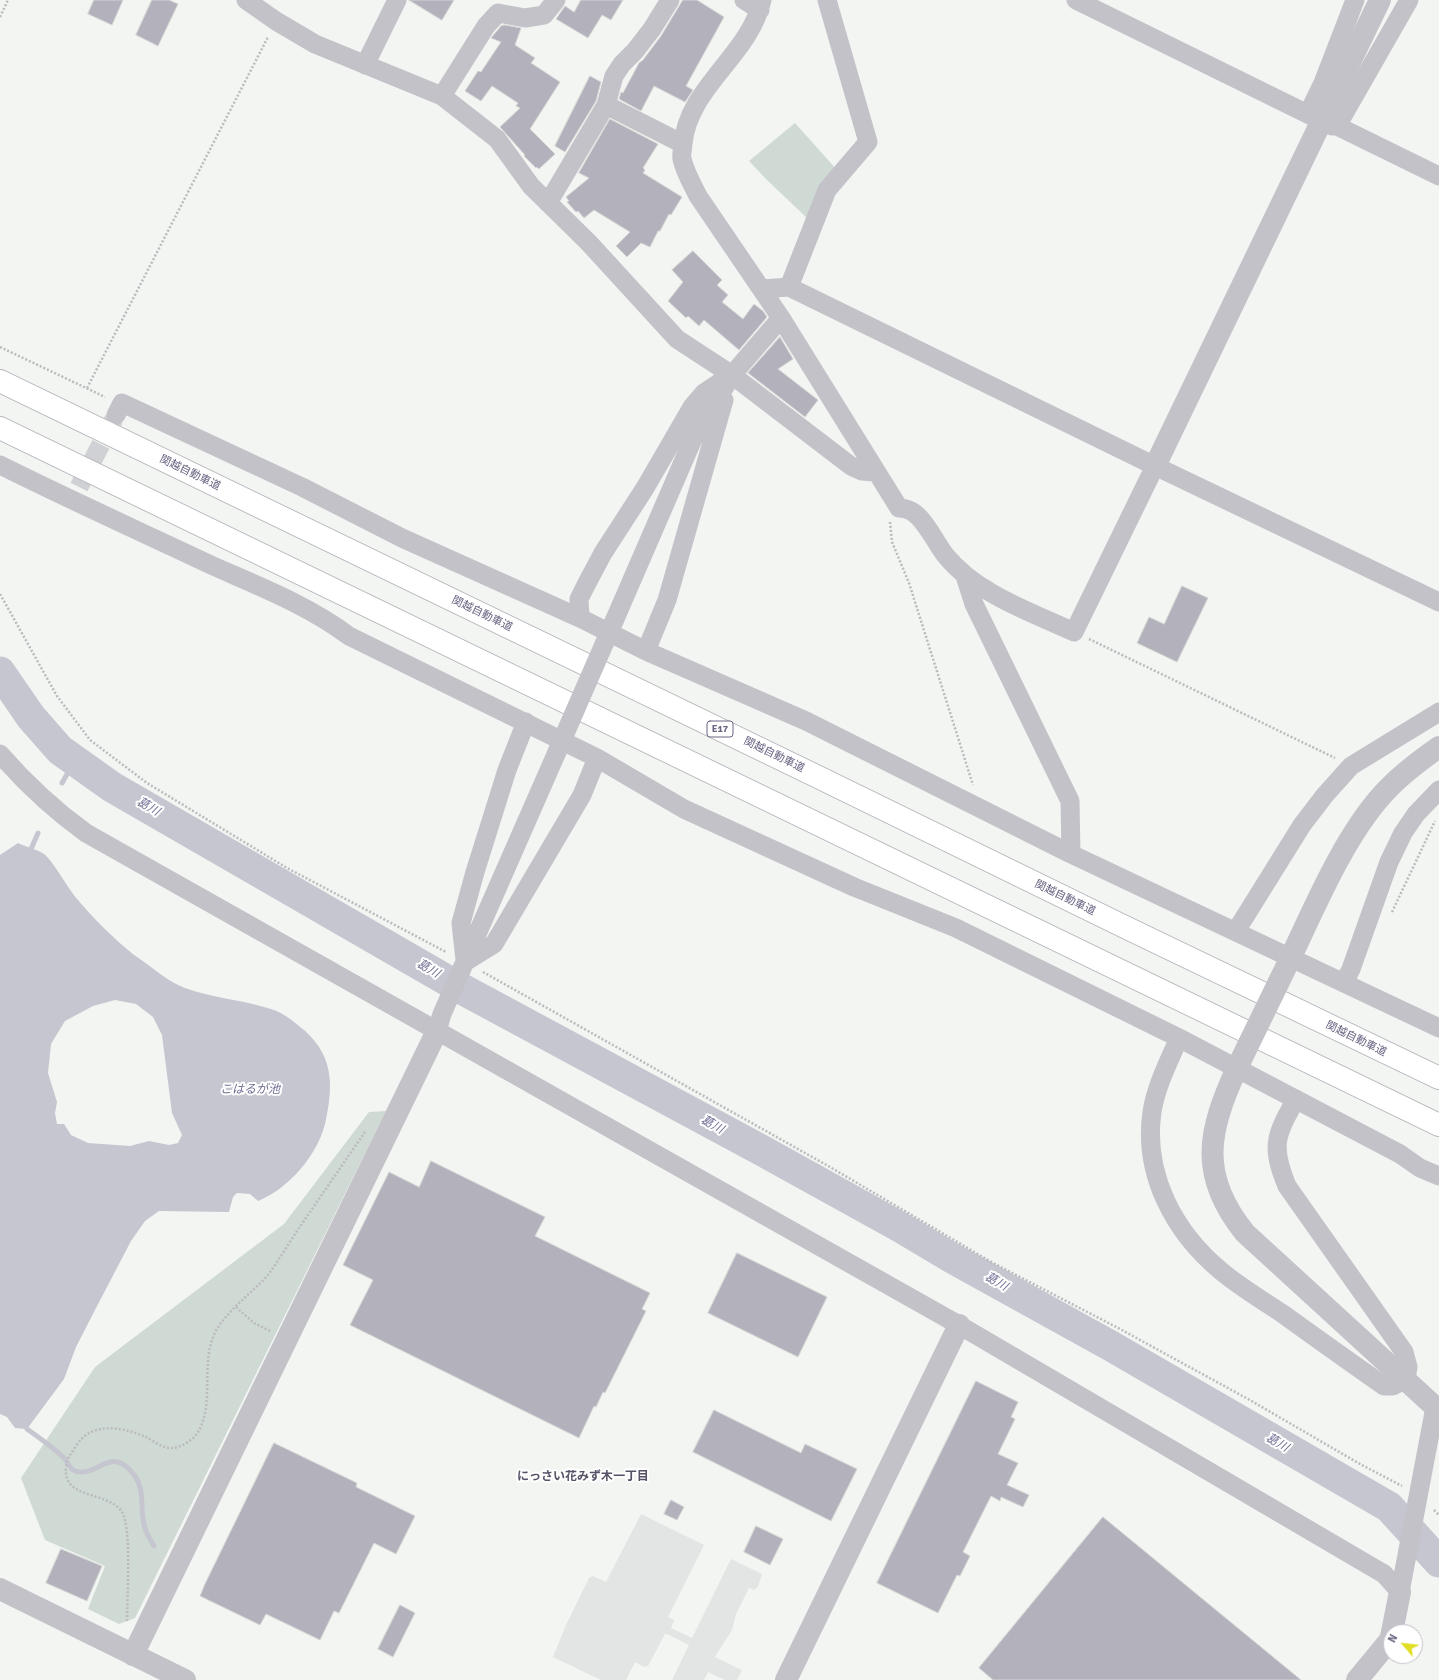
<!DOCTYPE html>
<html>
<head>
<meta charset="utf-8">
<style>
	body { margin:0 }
	#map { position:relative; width:1439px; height:1680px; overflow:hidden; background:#f2f5f1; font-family:Signika,sans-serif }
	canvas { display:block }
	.north { position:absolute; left:1383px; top:1624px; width:40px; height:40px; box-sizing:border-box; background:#fff; border:1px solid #c3c1cd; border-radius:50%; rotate:298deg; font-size:11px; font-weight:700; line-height:16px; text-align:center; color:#6a6482 }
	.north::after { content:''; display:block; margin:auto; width:14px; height:18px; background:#e1de24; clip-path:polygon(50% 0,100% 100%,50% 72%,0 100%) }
</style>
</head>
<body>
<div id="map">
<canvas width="1439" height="1680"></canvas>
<div class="north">N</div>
</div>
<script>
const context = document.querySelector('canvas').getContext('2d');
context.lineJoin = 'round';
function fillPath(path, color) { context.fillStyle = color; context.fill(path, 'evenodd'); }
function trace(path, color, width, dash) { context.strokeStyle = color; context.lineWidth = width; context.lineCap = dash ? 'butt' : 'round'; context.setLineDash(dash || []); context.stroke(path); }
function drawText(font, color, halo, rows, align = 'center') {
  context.font = font + ' Signika,"Noto Sans JP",sans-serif'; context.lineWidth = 4; context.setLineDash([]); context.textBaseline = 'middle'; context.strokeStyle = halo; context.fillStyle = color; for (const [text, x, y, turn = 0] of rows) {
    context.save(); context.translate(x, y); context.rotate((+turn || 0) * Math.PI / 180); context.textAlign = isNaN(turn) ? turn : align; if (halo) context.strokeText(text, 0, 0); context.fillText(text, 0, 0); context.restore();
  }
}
const built = new Path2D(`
	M641 1514 704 1545 668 1617 674 1620 671 1628 692 1638 731 1559 762 1574 758 1587 754 1590 749 1588 736 1614 732 1630 715 1657 742 1670 737 1680H725L708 1672 704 1680H672L689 1645 667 1634H665L648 1666 644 1667 635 1662 626 1680H601L553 1657 566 1625 589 1578 593 1576 606 1582Z`);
const green = new Path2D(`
	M795 123 837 170 807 218 768 181 749 161Z
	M386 1111 135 1618 119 1624 88 1609 105 1566 45 1540 21 1478 95 1367 284 1224 369 1112Z`);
const water = new Path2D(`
	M18 843C26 847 37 849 44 854 54 862 68 889 78 900 93 918 118 943 137 957 152 967 168 982 185 988 213 998 243 1000 271 1009 281 1012 291 1019 299 1026 334 1053 334 1084 325 1124 317 1156 288 1189 258 1201L250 1194 237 1193 233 1197 229 1212 159 1211 145 1221 131 1241 96 1308 76 1347 64 1379 27 1429 15 1428 7 1417 0 1414V855ZM115 1000 136 1004 153 1017 162 1035 172 1113 182 1135 178 1143 169 1145 149 1141 130 1146 88 1143 71 1135 64 1124H57L55 1113 57 1102 48 1073 51 1044 65 1021 93 1006Z`);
const stream = new Path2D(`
	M62 783 75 760
	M31 849 38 833
	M27 1429C40 1438 52 1447 63 1457 68 1461 69 1469 75 1471 99 1478 111 1443 135 1476 145 1491 140 1508 144 1524 145 1532 150 1539 154 1546`);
const river = new Path2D(`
	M0 672 31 717 60 750 112 787 462 989 761 1150 900 1227 952 1258 1111 1346 1389 1507 1439 1562`);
const building = new Path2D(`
	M94 0H123L112 25 88 14Z
	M152 0H169L178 4 158 46 136 35Z
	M409 0H454L442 20Z
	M581 0H623L611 20 602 15 588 38 556 19 565 6 574 12Z
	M683 0H697L724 17 686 86 693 90 685 102 654 86 641 111 619 99 621 92 623 93 639 63 643 60 661 36Z
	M505 25 521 28 515 45 535 58 531 63 560 82 530 129 555 154 539 169 537 167 536 168 524 156 525 155 500 127 520 108 516 106 518 103 492 86 481 101 465 91 478 71 481 72 501 42 491 38 501 26Z
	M590 76 601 82 596 101 565 152 555 146Z
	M610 119 658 144 643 168 645 170 643 173 682 197 671 215 669 214 660 231H658L650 247 641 243 627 257 616 246 630 232 594 210 584 218 578 211 576 212 567 202 569 201 566 197 589 178 579 173Z
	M693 251 722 280 717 285 728 295 722 302 743 319 754 304 763 311 767 317 739 350 704 320 699 326 688 316 686 318 668 301 683 282 672 270Z
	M780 337 793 359 778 369 818 400 805 417 748 373Z
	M1182 586 1208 598 1177 662 1137 643 1149 617 1164 624Z
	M431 1161 545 1217 535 1236 650 1293 642 1309 646 1311 605 1393 603 1392 596 1407 594 1406 579 1438 350 1325 373 1280 343 1265 389 1172 419 1187Z
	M737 1253 827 1297 798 1357 708 1313Z
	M976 1381 1018 1402 1011 1417 1015 1419 998 1454 1018 1463 1007 1485 1029 1495 1023 1507 1001 1497 1000 1501 991 1496 963 1552 970 1556 960 1576 957 1575 938 1613 877 1583Z
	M714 1410 801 1453 805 1444 857 1469 831 1521 693 1452Z
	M274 1443 357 1483 356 1487 415 1516 396 1554 374 1543 339 1613 334 1611 320 1640 266 1614 260 1625 200 1596 205 1584Z
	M671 1500 684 1507 677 1520 664 1514Z
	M1103 1517 1301 1680H993L979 1668Z
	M756 1526 783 1539 770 1565 744 1552Z
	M61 1549 102 1566 87 1601 46 1583Z
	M400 1605 415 1613 393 1657 378 1649Z`);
const minorTunnel = new Path2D(`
	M79 487 114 419`);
const path = new Path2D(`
	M0 17 8 0
	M0 347 105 397
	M87 388 268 37
	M890 522 892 542 909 583 973 785
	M0 594 57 696 90 740 147 783 287 868 446 952
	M1089 639 1335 758
	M1392 912 1435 821
	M483 972 830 1167 993 1263 1120 1329 1248 1399 1360 1464 1402 1486
	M236 1307 254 1323 270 1331
	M1434 1510 1439 1515
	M127 1621C127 1599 132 1528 122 1512 109 1491 62 1500 66 1467 67 1457 72 1453 76 1446 91 1421 123 1427 146 1437 153 1441 164 1449 172 1448 180 1448 191 1441 196 1435 217 1405 198 1361 217 1329 230 1308 252 1293 268 1275 279 1260 289 1243 299 1228 321 1196 343 1164 365 1132`);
const minor = new Path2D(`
	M246 0 276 21 315 44 442 96 497 139 531 186 589 243 677 339 732 375 851 466 862 471 875 472
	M744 0 760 10
	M762 0C750 55 688 87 683 144 683 148 681 154 682 159 685 172 692 184 698 196L781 318 899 508C902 508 907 509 911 511 925 518 936 544 946 556 977 594 1031 612 1074 632L1155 466
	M1076 0 1332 126H1337L1439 176
	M365 65 397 0
	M442 96 486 26 498 13 525 18 544 15 556 0
	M606 105 683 144
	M1308 114 1323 83 1355 0
	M1337 126 1409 0
	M548 203 606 105 614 76 622 64 635 51 652 29 670 0
	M789 287 827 190 868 142 827 0
	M763 289 789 287 1155 466 1439 602
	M116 415 122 403 302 487 402 538 580 618 646 651 806 721 1071 854 1439 1028
	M0 465C70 500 141 532 211 565 258 586 308 605 349 636L597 758 684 809 854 887 956 928 1179 1038 1400 1154 1420 1168 1439 1176
	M965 576 974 604 1070 801 1071 854
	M580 618 579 599 586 585 603 553 645 488 692 407 704 393 728 377
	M615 619 693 439 732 375 781 318
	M646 651 667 600 724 400
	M0 754C26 784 54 810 86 833L959 1325 1384 1574 1400 1592
	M1236 931 1302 825 1325 795 1351 766 1439 712
	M465 960 461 923 475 872 507 770 526 722
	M465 962 494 944 582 795 597 758
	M1344 983 1351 969 1389 862 1403 833 1416 814 1439 790
	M437 1031 442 1014 557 752
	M1179 1038C1169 1061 1156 1086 1152 1112 1143 1174 1174 1232 1221 1271 1240 1287 1262 1300 1283 1314 1316 1338 1350 1362 1384 1386H1393L1406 1379 1408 1367 1404 1352 1287 1186C1270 1145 1276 1135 1296 1099
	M1400 1592 1435 1407 1439 1410`);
const tertiary = new Path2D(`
	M1155 466 1380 0
	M1288 963C1314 909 1343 838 1383 794 1399 776 1419 761 1439 747
	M1237 1068C1208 1131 1198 1175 1245 1233L1435 1407
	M0 1589 185 1680
	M1392 1632 1400 1592
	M133 1655 437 1031
	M786 1680 959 1325
	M1357 1680 1390 1640 1391 1636`);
const motorway = new Path2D(`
	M0 381 814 775 1127 928 1439 1078
	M0 428 1439 1125`);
const minorBridge = new Path2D(`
	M557 752 615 619`);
const tertiaryBridge = new Path2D(`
	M1237 1068 1288 963`);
const shields = [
	[720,729,26]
];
const shieldNames = [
	["E17",720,729]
];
const streetNames = [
	["関越自動車道",190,473,26],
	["関越自動車道",482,614,26],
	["関越自動車道",774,755,26],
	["関越自動車道",1065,898,26],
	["関越自動車道",1356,1039,26]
];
const waterNames = [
	["葛川",148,807,30],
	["葛川",428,969,30],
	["こはるが池",250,1090],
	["葛川",712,1125,29],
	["葛川",996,1282,30],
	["葛川",1277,1443,30]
];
const neighbourhoodNames = [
	["にっさい花みず木一丁目",583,1477]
];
fillPath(built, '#e3e5e4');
fillPath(green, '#d0dad4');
fillPath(water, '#c6c6d1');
trace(stream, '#c6c6d1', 5);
trace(river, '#c6c6d1', 31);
fillPath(building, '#b3b2bc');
trace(building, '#d4d6d4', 1);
trace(minorTunnel, '#d0d1d5', 19, [19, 10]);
trace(motorway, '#b6b5bb', 24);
trace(path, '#bbbabe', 2.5, [2, 2]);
trace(minor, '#c4c2c9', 19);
trace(tertiary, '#c4c2c9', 22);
trace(motorway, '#fff', 22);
trace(minorBridge, '#c4c2c9', 19);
trace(tertiaryBridge, '#c4c2c9', 22);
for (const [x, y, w] of shields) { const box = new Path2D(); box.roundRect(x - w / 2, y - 8, w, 16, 3); context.fillStyle = '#fff'; context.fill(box); trace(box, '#6a6482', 1); }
drawText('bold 10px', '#6a6482', null, shieldNames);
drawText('11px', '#6a6482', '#fff', streetNames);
drawText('italic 12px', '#6f6e94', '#fff', waterNames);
drawText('bold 12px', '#565267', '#fff', neighbourhoodNames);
</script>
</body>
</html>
